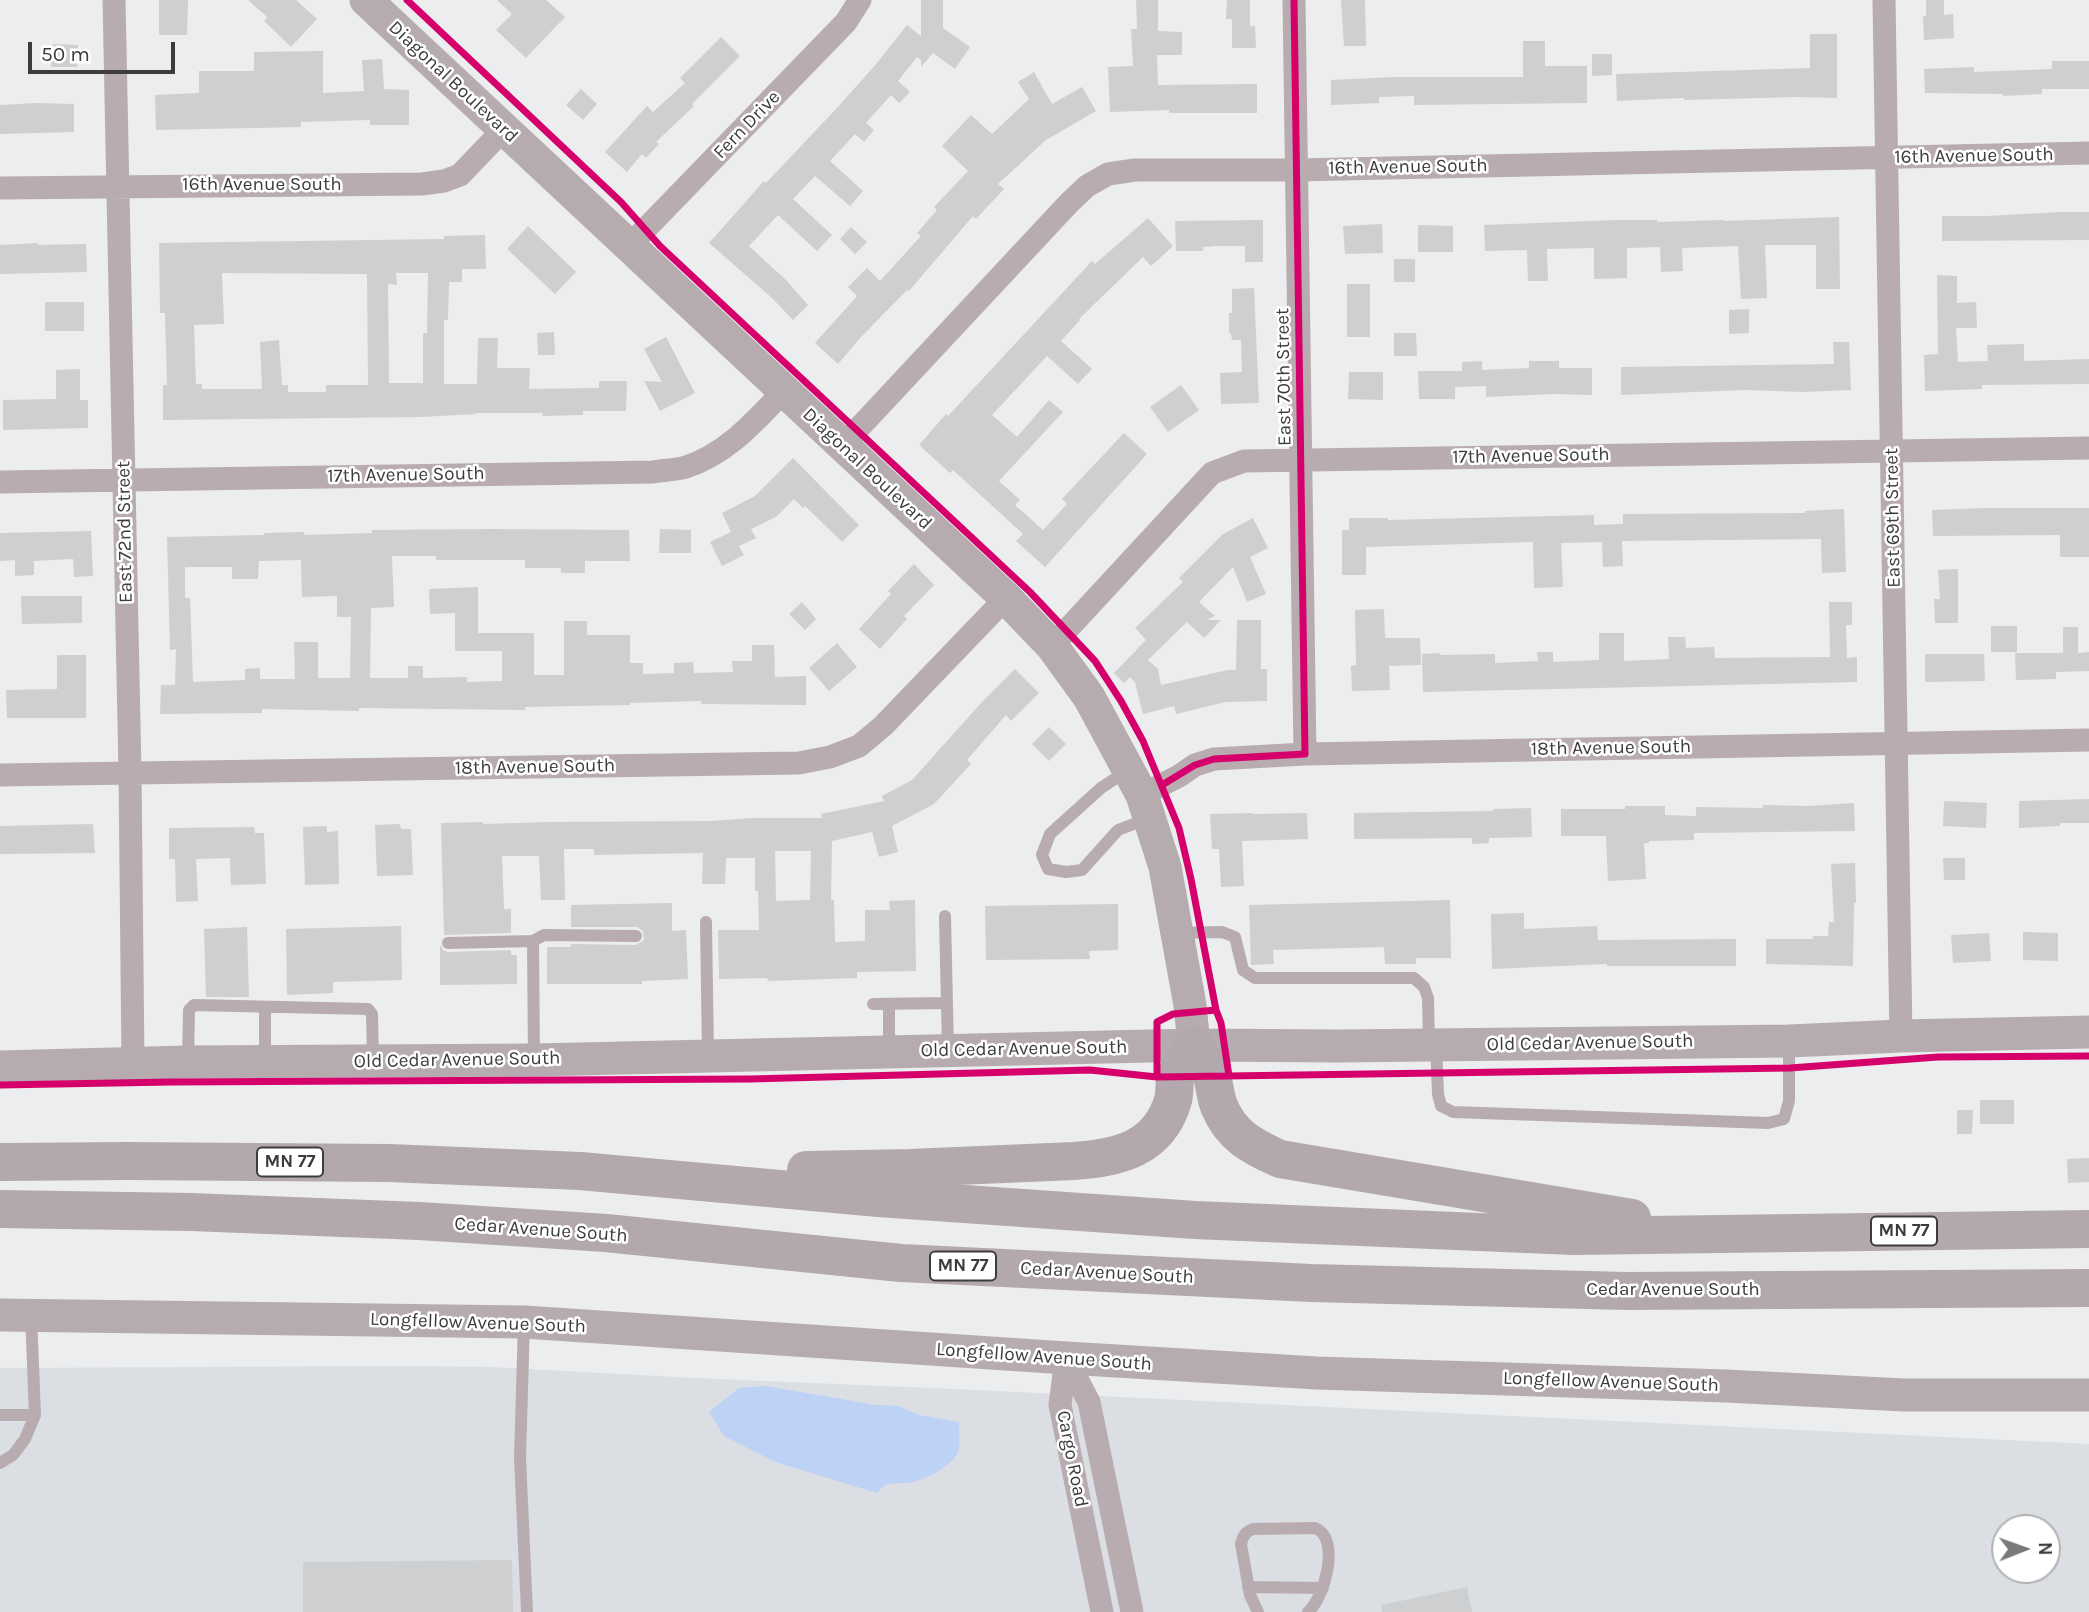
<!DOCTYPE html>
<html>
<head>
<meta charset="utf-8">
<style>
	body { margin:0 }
	#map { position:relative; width:2089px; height:1612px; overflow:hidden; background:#ecedee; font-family:Karla,sans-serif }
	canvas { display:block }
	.north { position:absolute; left:1991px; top:1514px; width:70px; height:70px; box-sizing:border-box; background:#fff; border:2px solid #b1b1b1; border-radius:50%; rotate:89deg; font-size:19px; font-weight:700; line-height:28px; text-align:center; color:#3c3c3d }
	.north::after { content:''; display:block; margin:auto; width:24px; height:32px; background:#7a7a7b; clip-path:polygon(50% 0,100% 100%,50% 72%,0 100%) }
	.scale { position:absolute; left:28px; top:42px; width:147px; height:32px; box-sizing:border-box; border:4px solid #3c3c3d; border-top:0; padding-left:9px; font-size:21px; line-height:24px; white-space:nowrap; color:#3c3c3d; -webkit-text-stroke:5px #fff; paint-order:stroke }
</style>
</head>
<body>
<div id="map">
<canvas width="2089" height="1612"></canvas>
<div class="north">N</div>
<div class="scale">50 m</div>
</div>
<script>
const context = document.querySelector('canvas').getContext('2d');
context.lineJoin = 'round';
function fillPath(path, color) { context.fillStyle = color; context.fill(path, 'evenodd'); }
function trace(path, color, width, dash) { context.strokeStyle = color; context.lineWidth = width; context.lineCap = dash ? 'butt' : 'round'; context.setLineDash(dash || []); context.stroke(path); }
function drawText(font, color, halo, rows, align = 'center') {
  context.font = font + ' Karla,sans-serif'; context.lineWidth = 5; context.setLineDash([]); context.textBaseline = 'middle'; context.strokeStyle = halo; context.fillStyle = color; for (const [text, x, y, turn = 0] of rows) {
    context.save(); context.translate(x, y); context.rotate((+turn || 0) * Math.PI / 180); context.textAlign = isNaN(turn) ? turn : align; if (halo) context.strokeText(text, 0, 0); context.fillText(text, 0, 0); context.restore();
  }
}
const built = new Path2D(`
	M394 1366 492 1367 694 1378 956 1389 2089 1444V1612H0V1368ZM2005 1528H2047V1570H2005Z`);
const water = new Path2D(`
	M766 1386 876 1405 899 1406 919 1415 959 1422C959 1431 961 1446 957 1454 950 1468 921 1482 906 1483 893 1484 886 1481 877 1493L775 1462 724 1436 709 1412 739 1388Z`);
const building = new Path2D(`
	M159 0H188L187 35H159Z
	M248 0H296L317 19 291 47 264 21 267 17Z
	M497 0H546L565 17 526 58 496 30 512 14Z
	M921 0H943V28L970 47 955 69 933 53 921 67V60L917 57 898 81 910 92 899 103 891 95 866 123 874 130 864 142 855 134 830 161 863 191 850 206 815 176 793 199 832 235 817 251 778 215 749 246 787 281 808 305 793 320 772 298 709 243 764 181 766 183 836 109 877 63 907 25 921 36Z
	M1136 0H1158V31L1182 32V55H1157L1158 85 1257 84V113H1169V110L1110 112 1108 67 1133 66 1131 29H1137Z
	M1227 0H1250V26H1255L1256 48H1232V19H1226Z
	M1341 0H1365L1366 46H1344Z
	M1926 0H1944V15L1953 14 1954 38 1924 40 1923 16H1926Z
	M1810 34H1837V98L1798 97 1684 100V98L1617 101 1616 74 1810 68Z
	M721 37 740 56 692 104 694 106 656 142 659 144 646 158 642 154 627 172 605 152 647 106 653 112 685 83 680 78Z
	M1523 41H1545V66H1587V103L1414 105V96L1379 97V103L1331 105V80L1394 77H1523Z
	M52 44 78 45 77 67H51Z
	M323 51V93L364 91 362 60 382 59 384 89 409 90V125H370V120L301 122V127L156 130 155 95 199 93V71H254V52Z
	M1592 54H1612V75L1592 76Z
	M2052 61H2089V89H2042V94L2003 96V94L1925 93 1924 69 1974 67V72L2052 69Z
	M1034 72 1052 104 1082 87 1096 111 1046 140 998 184 1004 189 976 219 973 216 909 291 907 290 862 336 838 364 815 343 857 296 848 287 867 268 880 281 921 236 917 233 937 210 934 207 968 171 942 146 971 115 992 134 1029 99 1018 82Z
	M581 89 597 104 583 120 566 105Z
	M36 103 74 104V132L0 134V105Z
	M2062 212H2089V240L1942 241V216H1986Z
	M1839 217 1840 289H1816V245H1765L1767 298 1741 299 1738 246 1682 248 1683 271 1661 272 1660 247 1627 248V278L1594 279V248L1547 249 1548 281H1528L1527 250 1485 251 1484 225 1618 220H1657V222L1724 220V221Z
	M1148 218 1173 246 1151 266 1143 257 1079 319 1080 320 1061 341 1092 369 1078 384 1047 356 992 415 1017 437 1049 400 1063 412 999 481 1020 500 1015 505 1043 530 1067 504 1062 499 1124 433 1147 454 1045 567 1016 541 1023 534 953 470 950 473 919 445 946 414 948 416 1092 261 1095 264Z
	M1263 220V262H1245V246H1216L1203 247V251H1176L1175 221Z
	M1382 224 1383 253 1345 254 1343 226Z
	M1418 225 1453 226V252H1418Z
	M528 226 576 272 555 294 507 249Z
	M851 227 867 242 855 254 840 239Z
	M485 235 486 269H462V282H449L448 320H444V384H477L478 338H498L497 368H530L529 389 599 388V381H627L626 411H583V415L543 416 542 413H476V414L421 417 163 420V385H167L165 313H160L159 243 444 239V236ZM222 273 367 274 368 385H326V392H288V385H282L279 340 260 342 262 389H202V384H196L194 325 224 324ZM396 273H428L427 333H423V383H389L388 284 397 285Z
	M38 243V245L86 244 87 272 0 274V245Z
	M1394 259H1415V282H1394Z
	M1937 275 1957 276V303L1976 302 1977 328H1956L1958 362 1988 361 1987 345 2024 344V361L2089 359V384L1982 385V389L1925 391 1924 355 1938 354Z
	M1347 284H1370V337H1347Z
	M1254 288 1259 403 1221 404 1220 373 1242 372 1241 340H1232L1231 333H1229V313H1232V289Z
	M45 302H84V331H45Z
	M1749 309V333L1729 334V310Z
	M554 332 555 355H538L537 333Z
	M1394 333H1416L1417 356H1394Z
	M666 337 695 393 660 411 644 381 662 382 644 349Z
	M1833 342H1849L1851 390 1804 392 1745 390 1621 395V367L1834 364Z
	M1482 361V370L1529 368V361H1559V368H1592V395L1553 394 1486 397V386L1455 387V399H1419L1418 371H1462V362Z
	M80 369V400H88V428L3 430V400L56 399V370Z
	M1349 372H1383V400L1348 399Z
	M1181 385 1199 410 1168 432 1150 407Z
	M793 458 859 525 842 542 805 506 803 508 794 499 776 517 751 529 756 538 739 546 744 555 722 566 710 542 731 532 722 513 755 496Z
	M1987 508H2089V557H2060V535L1933 536 1932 510Z
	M1844 509 1846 572 1822 573 1821 539 1622 541 1623 566 1603 567 1602 542 1561 543 1563 587 1534 588 1533 542 1366 547V575H1342V530H1349V518H1388V520L1594 515V525L1623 524V514L1805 513V511Z
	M1253 518 1268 548 1250 557 1266 594 1247 602 1233 567 1199 602 1215 616 1206 620H1221L1204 638 1187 622 1148 660 1158 669 1161 685 1228 670H1236L1237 620H1261V669H1267V701L1226 702 1176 714 1174 706 1143 714 1135 682 1130 677 1124 683 1114 673 1146 640 1135 628 1183 582 1179 578 1223 534Z
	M491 529 629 530 630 561H585V573H561V568H525V560H436V556H392L394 607 371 608 370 678H408V666H423V678L467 677V682L502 681V651H455V613L430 614 429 589 478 587V633H534V675H564V621H587V635H630V663H643V674L674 673V663L693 662 694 673 733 672 732 661H752V645H774L775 677 806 676V705L701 704V701L630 703V705L525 707V710L359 708V711L262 709V713L160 714 161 685H175L176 649 170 650 167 537 264 535V533L304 532V535L372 533V530ZM301 560 302 597 337 596V617H351L350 678H318V642H294L295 679H260V668L245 669V680L193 682 190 598H185V567H232V579H258L259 561Z
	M660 529 691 530V553H659Z
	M91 531 93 576 74 577 73 559 34 561V575L15 576V560L0 561V533Z
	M914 564 934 585 904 616 907 619 880 649 859 629 891 594 888 591Z
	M1958 569V623H1935L1934 599H1940L1938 570Z
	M21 596H82V623L22 624Z
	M802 602 816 619 805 630 789 614Z
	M1829 602H1852V625H1846L1847 658 1857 657V682L1423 692 1422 654 1440 653V655L1495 654V663L1538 661 1537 652H1553V662L1599 660V633H1624V661L1669 659 1668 637H1685L1686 648 1714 647 1715 658 1830 657Z
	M1384 609 1385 638H1420L1421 665 1389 666 1390 690 1352 691 1351 666 1356 665 1355 610Z
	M1991 626H2017V652H1991Z
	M2063 627H2078V653L2089 652V671L2056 672V679L2016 680 2015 653H2063Z
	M837 643 857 667 829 691 809 668Z
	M1925 654H1984L1985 681 1925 682Z
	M57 655H86V718H7L6 690 57 689Z
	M1015 669 1039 693 1011 721 1006 715 967 760 971 764 934 804 892 826 898 852 879 857 872 832 832 841 831 900H834L835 942 865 941V910H890L889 901 915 900 916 971 857 972V978L768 981 767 978 719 979 718 930H759L758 891H755V858H726L725 884H702L703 853 594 855V849H564L565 900H541L539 856H502L504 909H511V933L444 935 441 823 483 822V824L549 822 712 821 752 818H822L821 814 884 801 882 796 912 780 981 703ZM775 851H811L810 900 776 901Z
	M1049 727 1066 744 1049 761 1032 744Z
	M2089 799V823H2060V826L2019 828V801Z
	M1944 801 1987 803 1986 828 1943 826Z
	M1854 803 1855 831 1694 833V840L1649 841V843H1644L1646 879 1608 881 1606 836H1561V809H1625V806H1665V815L1696 816V807L1763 808V805L1810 806Z
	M1531 808 1532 837 1489 838V843L1472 844V838L1354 839V813L1493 811V809Z
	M1253 813V814L1307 813 1308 839 1242 841 1244 886 1221 887 1219 849H1212L1210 814Z
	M93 824 95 853 0 854V826Z
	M400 824 401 829H411L413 875 377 876 375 825Z
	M327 826V832L338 831 339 884 305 885 303 827Z
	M254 827 255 833H264L266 884 231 885 230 858 196 859 198 901 176 902 175 859H169V828Z
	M1943 858H1965V880H1944Z
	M1855 863 1856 903H1854L1853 966 1766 964V939H1813V936H1828L1829 922H1834L1831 864Z
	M1450 900 1451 958H1416V964H1385L1384 947 1273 950 1274 964 1251 965 1249 905Z
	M672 903V931L686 930 688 979 642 981V984H547V947H571V944L636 945 644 940 643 931 637 927H571V905Z
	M1118 904V950L1089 951 1090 959 986 960 985 906Z
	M1524 913V929L1597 926 1598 940 1736 939V966H1607V964L1492 969 1491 914Z
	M401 926 402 980 333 982V993L287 995 286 929Z
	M247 927 249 997H206L204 929Z
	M2023 932 2058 933V961L2023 960Z
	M1989 933 1991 961 1953 963 1951 935Z
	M440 945 443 950 448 952 511 950V955H517V984L440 985Z
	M1980 1100H2014V1124H1980Z
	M1957 1110H1973L1972 1134H1957Z
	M2089 1158V1182L2068 1183 2067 1159Z
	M512 1560 513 1612H303V1562Z
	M1467 1587 1472 1612H1382L1381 1605Z`);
const lane = new Path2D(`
	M1128 770 1101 788 1050 834 1042 855 1048 869 1066 872 1082 870 1118 830 1147 819
	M945 916 948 1051
	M706 922 708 1055
	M1177 933 1222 932 1235 937 1243 970 1255 978H1414L1424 987 1428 998 1429 1045
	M533 941 534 1059
	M448 943 533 941 544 935 636 936
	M873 1004 947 1003
	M889 1004V1052
	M265 1007V1059
	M1436 1045 1438 1094 1441 1106 1453 1112 1768 1123 1784 1119 1789 1101V1041
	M188 1062 189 1010 194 1005 368 1009 372 1014 373 1061
	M524 1323 520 1458 527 1612
	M0 1415H35
	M0 1463 13 1455 25 1439 35 1415 31 1315
	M1248 1587 1323 1588
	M1258 1612 1250 1595 1241 1544C1243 1536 1245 1532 1253 1529L1315 1528C1341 1538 1325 1597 1308 1612`);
const street = new Path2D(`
	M114 0 130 772 133 1064
	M1294 0 1305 754
	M1884 0 1901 1036
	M0 188 422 184 444 181 460 175 504 129
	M629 246 846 22 860 0
	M842 446 1069 203 1087 186 1108 174 1135 170H1296L2089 153
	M0 482 653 472C664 470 676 470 686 467 727 454 755 421 784 391
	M1052 646 1212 473 1244 461 2089 448
	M0 775 799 763 830 757 859 746 883 726 1006 598
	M1142 795 1179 776 1195 765 1214 759 1305 754 2089 740
	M1066 1358 1089 1402 1132 1612
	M1066 1358 1060 1405 1102 1612`);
const secondary = new Path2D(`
	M366 0 1006 598 1052 646 1089 697 1142 795 1165 867 1190 1005 1194 1045
	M0 1067 188 1062 534 1060 1194 1045 1340 1046 1789 1041 1901 1036 2089 1032
	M0 1315 524 1322 1066 1358 1317 1373 1726 1386 1904 1395H2089`);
const highway = new Path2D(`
	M0 1162 126 1161 389 1163 580 1171 879 1198 1080 1212 1195 1220 1574 1236 2089 1229
	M806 1170 910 1168 1074 1161C1118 1158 1159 1149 1173 1100 1175 1093 1174 1086 1175 1079 1178 1067 1188 1055 1194 1045 1199 1054 1207 1064 1211 1074 1215 1084 1215 1096 1219 1106 1231 1136 1253 1147 1280 1159L1632 1218
	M0 1209 191 1212 419 1221 606 1233 901 1263 1311 1283 1627 1291 2089 1288`);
const cycleway = new Path2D(`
	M407 0 621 202 660 246 1030 592 1095 661 1121 701 1143 741 1179 828 1191 879 1216 1010 1221 1023 1229 1076
	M1162 785 1195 765 1214 759 1305 754 1294 0
	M1157 1077V1022L1173 1014 1216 1010
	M0 1085 171 1082 750 1079 1090 1070 1157 1077 1437 1073 1790 1068 1938 1057 2089 1056`);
const shields = [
	[290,1162,66],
	[1904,1231,66],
	[963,1266,66]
];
const shieldNames = [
	["MN 77",290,1162],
	["MN 77",1904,1231],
	["MN 77",963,1266]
];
const streetNames = [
	["Diagonal Boulevard",453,82,43],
	["Fern Drive",747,125,-46],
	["16th Avenue South",1974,156,-1],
	["16th Avenue South",1408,167,-1],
	["16th Avenue South",262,185],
	["East 70th Street",1284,377,-91],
	["17th Avenue South",1531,456,-1],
	["Diagonal Boulevard",867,469,43],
	["17th Avenue South",406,475,-1],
	["East 69th Street",1893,518,-91],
	["East 72nd Street",125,532,-91],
	["18th Avenue South",1611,748,-1],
	["18th Avenue South",535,767,-1],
	["Old Cedar Avenue South",1590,1043,-1],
	["Old Cedar Avenue South",1024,1049,-1],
	["Old Cedar Avenue South",457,1060,-1],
	["Cedar Avenue South",541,1230,4],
	["Cedar Avenue South",1107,1273,3],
	["Cedar Avenue South",1673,1290],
	["Longfellow Avenue South",478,1323,2],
	["Longfellow Avenue South",1044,1357,4],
	["Longfellow Avenue South",1611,1382,2],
	["Cargo Road",1072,1459,79]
];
fillPath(built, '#dbdfe4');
fillPath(water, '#bed2f6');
fillPath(building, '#cecfd0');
trace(lane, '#b8acb0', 12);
trace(street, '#b8acb0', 23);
trace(secondary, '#b6acaf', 33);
trace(highway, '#b2a8ad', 38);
trace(cycleway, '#d6006c', 7);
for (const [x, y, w] of shields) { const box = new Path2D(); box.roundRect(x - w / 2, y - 14.5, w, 29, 5); context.fillStyle = '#fff'; context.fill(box); trace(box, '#3c3c3d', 2); }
drawText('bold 18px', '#3c3c3d', null, shieldNames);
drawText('19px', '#3c3c3d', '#fff', streetNames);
</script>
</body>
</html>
